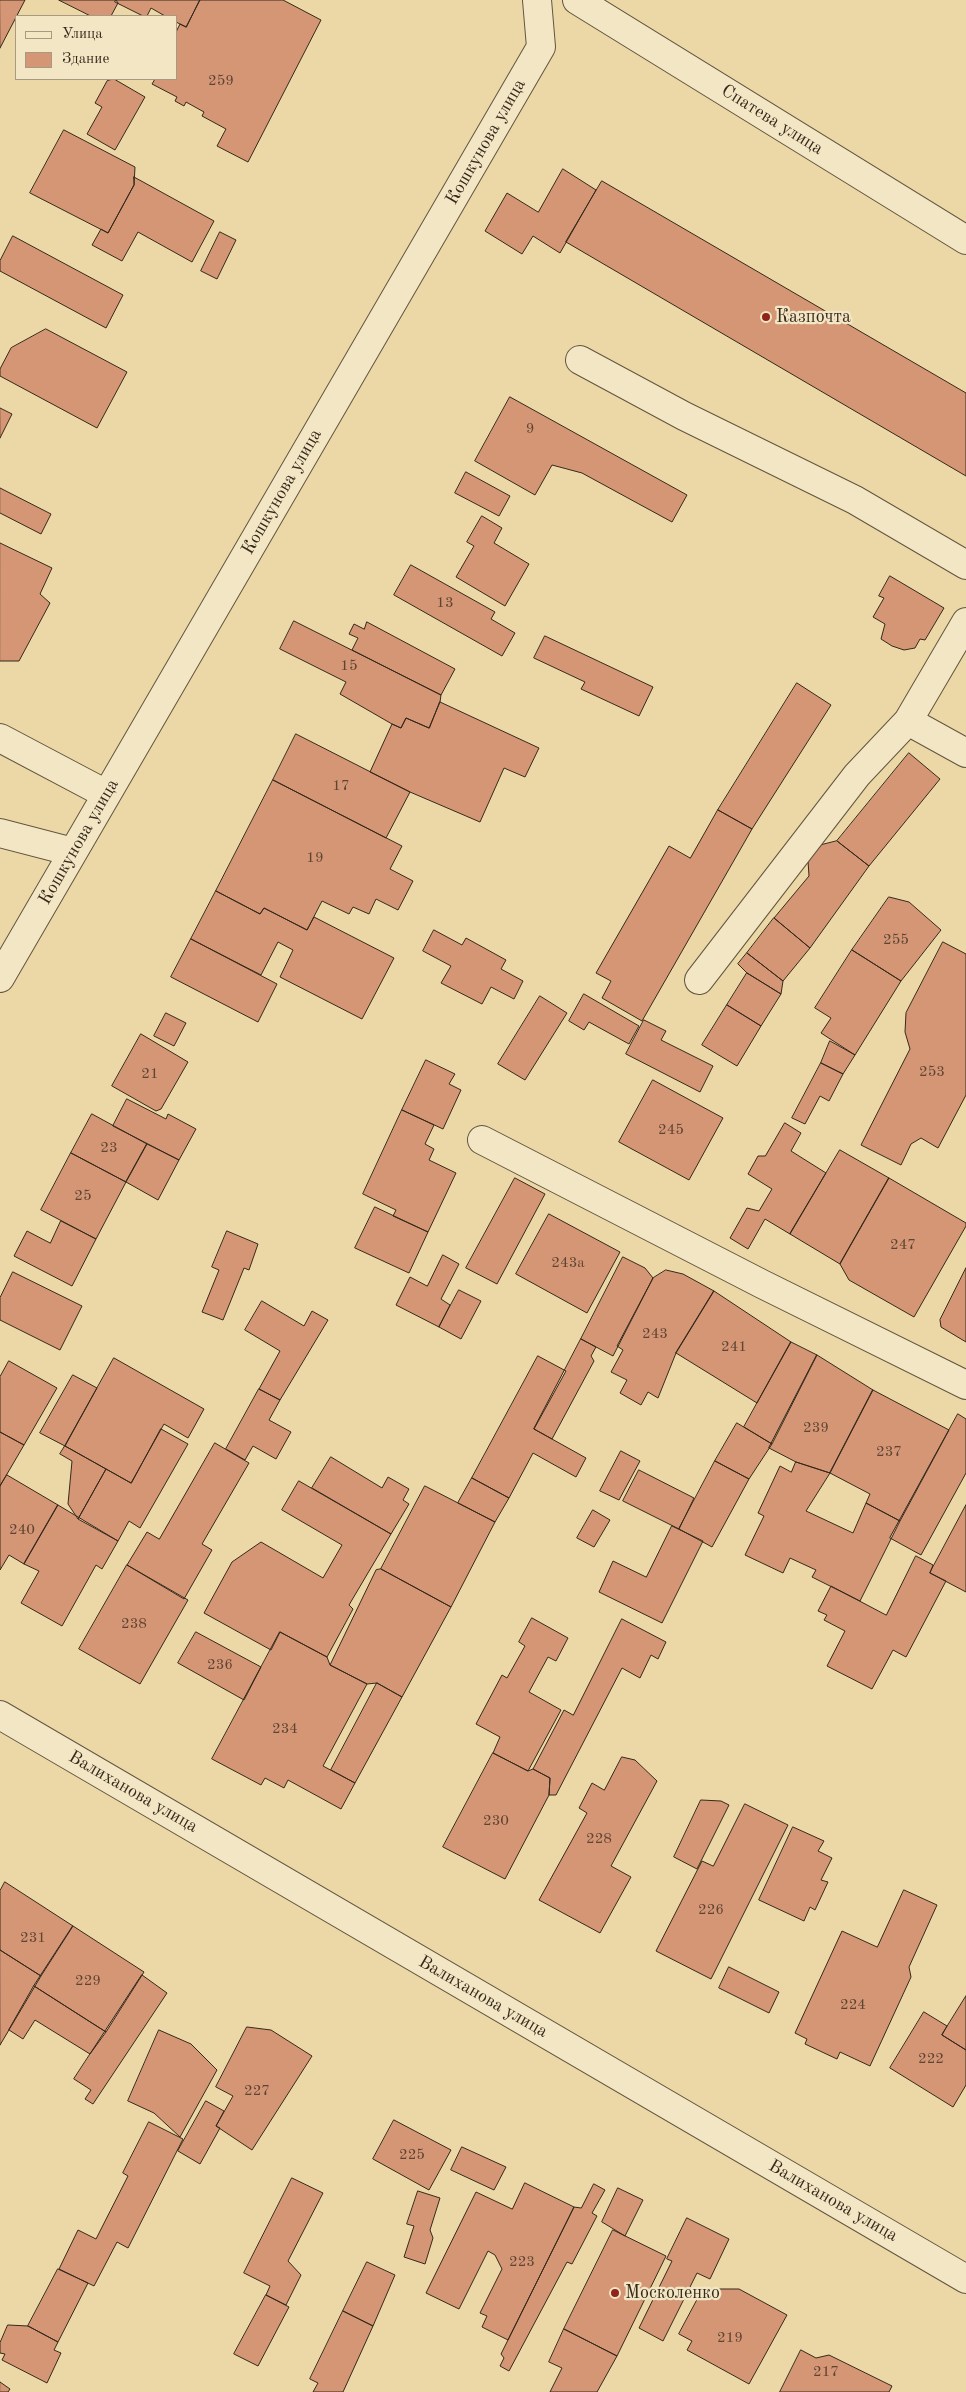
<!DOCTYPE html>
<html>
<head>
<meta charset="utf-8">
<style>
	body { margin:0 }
	#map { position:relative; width:966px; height:2392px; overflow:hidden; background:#ebd8a6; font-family:"Old Standard TT",serif }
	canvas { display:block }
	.legend { position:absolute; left:15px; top:15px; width:162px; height:65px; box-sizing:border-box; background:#f2e6c5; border:1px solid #a79a81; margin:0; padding:6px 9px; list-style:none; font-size:15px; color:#36291b }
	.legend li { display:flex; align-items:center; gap:10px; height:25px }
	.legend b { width:25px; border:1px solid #a79a81 }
</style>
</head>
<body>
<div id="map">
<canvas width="966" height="2392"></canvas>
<ul class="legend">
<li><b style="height:6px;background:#f2e6c5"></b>Улица</li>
<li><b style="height:14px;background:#d59676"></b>Здание</li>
</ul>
</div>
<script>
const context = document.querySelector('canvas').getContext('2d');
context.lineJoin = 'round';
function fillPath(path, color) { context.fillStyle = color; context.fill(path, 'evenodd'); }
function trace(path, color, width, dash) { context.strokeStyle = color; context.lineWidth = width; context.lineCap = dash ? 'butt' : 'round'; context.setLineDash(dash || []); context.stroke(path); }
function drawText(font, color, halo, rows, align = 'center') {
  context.font = font + ' "Old Standard TT",serif'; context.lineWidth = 4.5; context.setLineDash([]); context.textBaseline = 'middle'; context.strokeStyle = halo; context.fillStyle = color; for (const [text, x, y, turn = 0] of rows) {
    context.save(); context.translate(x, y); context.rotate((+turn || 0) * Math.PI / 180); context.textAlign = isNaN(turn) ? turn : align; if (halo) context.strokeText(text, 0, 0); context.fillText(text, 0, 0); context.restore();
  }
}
const building = new Path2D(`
	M0 0H25L0 48Z
	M59 0H116L118 3 111 16H91Z
	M116 0H200L186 27 176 22V16H165L151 8 147 16H143L115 2Z
	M200 0H283L321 20 248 162 217 146 226 129 202 116 204 112 186 102 184 106 175 101 177 97 152 84 155 79H176V32L180 24 186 27Z
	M114 79 145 97 115 150 87 134 102 107 95 103 107 81Z
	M64 130 135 167 134 185 108 233 30 193Z
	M563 169 596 190 560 253 533 236 522 254 485 231 507 193 538 212Z
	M134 177 214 221 192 262 138 232 122 261 92 245 101 229 108 233 134 185Z
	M602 181 966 393V476L566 242Z
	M220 232 236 240 217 279 201 271Z
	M13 236 123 295 106 328 0 271V261Z
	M46 329 127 372 97 428 0 376V369L11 348Z
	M510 397 687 495 672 522 582 473 552 465 535 495 475 461Z
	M0 408 12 414 0 438Z
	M466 472 510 496 499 516 455 493Z
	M0 488 51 514 41 534 0 513Z
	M482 516 502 528 494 543 529 564 505 606 456 577 474 546 467 542Z
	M0 543 52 568 40 594 50 603 19 661H0Z
	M411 565 495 612 491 619 515 633 502 656 394 595Z
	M890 576 944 608 925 640 920 639 915 648 904 650 892 646 881 639 885 624 873 617 884 598 879 596Z
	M294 621 441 695 440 702 429 728 406 718 401 728 392 724 340 694 346 682 280 649Z
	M367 622 455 669 441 695 352 650 358 638 349 634 354 624 364 629Z
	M545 636 653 687 639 716 581 689 585 682 534 658Z
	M797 683 831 705 752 829 718 810Z
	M440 702 539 748 525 777 504 768 480 822 410 792 370 772 392 724 401 728 406 718 429 728Z
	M296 734 410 792 386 838 273 780Z
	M909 753 940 779 869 866 837 841Z
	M273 780 402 846 390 869 413 881 398 910 376 899 369 914 353 907 349 914 322 901 307 930 264 908 260 914 216 891Z
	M718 810 752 829 642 1021 602 998 611 981 596 973 669 846 690 858Z
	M837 841 869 866 810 948 774 918 809 876 808 861 821 845Z
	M216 891 260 914 264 908 307 930 314 917 394 958 362 1019 280 977 293 950 278 942 261 975 191 939Z
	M889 897 909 902 941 930 901 981 852 950Z
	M774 918 810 948 783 981 747 953Z
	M434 930 462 945 466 938 506 960 501 969 523 981 514 999 491 987 482 1004 441 983 451 966 423 951Z
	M191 939 277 984 258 1022 171 977Z
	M943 942 966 954V1095L938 1148 921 1138 911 1144 901 1165 861 1145 910 1049 905 1032 906 1013Z
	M852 950 901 981 855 1055 821 1033 831 1018 815 1008Z
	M747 953 783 981 781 994 747 973 738 964Z
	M747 973 781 994 761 1026 727 1005Z
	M584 994 639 1026 629 1044 589 1022 584 1030 569 1021Z
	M540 996 567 1013 525 1080 498 1064Z
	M727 1005 761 1026 737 1066 702 1045Z
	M166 1013 186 1023 174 1046 154 1036Z
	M644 1020 666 1031 661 1040 713 1066 700 1092 626 1054Z
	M141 1034 188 1062 161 1109 156 1111 112 1086Z
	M830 1041 855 1055 843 1074 821 1063Z
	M426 1060 455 1074 449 1084 461 1090 443 1129 402 1110Z
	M821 1063 843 1074 829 1101 820 1096 805 1124 792 1118Z
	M653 1080 723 1118 689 1180 619 1142Z
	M127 1099 166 1119 168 1114 196 1129 179 1160 113 1126Z
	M402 1110 434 1125 425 1144 434 1149 429 1160 456 1173 428 1232 393 1216 396 1210 363 1194Z
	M92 1114 147 1144 126 1182 71 1153Z
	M785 1123 801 1133 791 1151 826 1173 790 1234 765 1219 748 1249 730 1238 747 1208 759 1211 772 1189 748 1174 758 1156H765Z
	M147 1144 179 1160 158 1200 126 1182Z
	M840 1150 889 1178 840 1264 790 1234Z
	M71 1153 126 1182 96 1239 41 1210Z
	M515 1178 545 1194 497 1284 466 1268Z
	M889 1178 966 1223V1226L914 1317 849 1280 840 1264Z
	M375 1207 428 1232 409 1273 355 1248Z
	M549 1214 620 1252 587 1313 516 1274Z
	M61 1221 96 1239 72 1286 14 1256 27 1231 50 1243Z
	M227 1231 258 1244 249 1270 244 1268 223 1320 202 1312 219 1270 212 1267Z
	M443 1255 459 1264 441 1299 450 1305 439 1327 396 1305 410 1277 427 1286Z
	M623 1257 645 1268 653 1278 613 1356 581 1339Z
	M966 1268V1342L941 1327 940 1320Z
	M666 1270 683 1274 714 1291 676 1353 658 1398 648 1392 641 1405 620 1393 627 1380 611 1372 623 1350 617 1346 653 1278Z
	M13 1272 82 1306 60 1350 0 1320V1298Z
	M459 1290 481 1301 461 1339 439 1327Z
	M714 1291 791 1342 757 1403 676 1353Z
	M262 1301 304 1326 312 1311 328 1320 280 1400 259 1389 280 1351 245 1330Z
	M581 1339 596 1347 591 1356 594 1361 552 1439 534 1429Z
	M791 1342 817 1355 772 1444 744 1427Z
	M817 1355 873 1390 830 1473 796 1462 769 1448Z
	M538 1356 566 1371 534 1429 586 1458 576 1477 533 1453 509 1498 472 1478Z
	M114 1358 204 1409 188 1438 164 1424 131 1483 65 1446Z
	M9 1361 57 1388 24 1445 0 1432V1377Z
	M73 1375 97 1388 65 1446 40 1433Z
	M259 1389 280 1400 269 1420 291 1432 276 1459 253 1446 245 1460 226 1449Z
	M873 1390 949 1430 900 1521 866 1503 870 1494 830 1473Z
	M958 1414 966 1419V1473L921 1555 890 1538Z
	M737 1423 772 1444 749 1479 715 1461Z
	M161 1429 188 1444 140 1528 129 1521 118 1541 78 1519 106 1469 131 1483Z
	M0 1432 24 1445 0 1486Z
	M215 1443 249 1463 202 1544 212 1550 184 1599 127 1565 147 1532 159 1539Z
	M65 1446 106 1469 78 1519 68 1504 72 1461 60 1454Z
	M621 1451 640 1461 619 1500 600 1491Z
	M331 1457 382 1488 388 1477 409 1489 403 1500 409 1504 391 1534 312 1488Z
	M715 1461 749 1479 712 1547 679 1529Z
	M796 1462 830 1473 806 1511 853 1533 866 1503 900 1521 860 1601 812 1577 816 1570 790 1558 783 1573 745 1555 764 1516 758 1513 780 1466 791 1472Z
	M639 1470 694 1498 679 1529 623 1501Z
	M7 1475 58 1505 24 1564 9 1555 0 1570V1486Z
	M472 1478 509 1498 495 1522 458 1503Z
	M299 1481 391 1534 349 1605 353 1609 327 1657 280 1632 271 1650 204 1613 232 1562 261 1542 323 1578 342 1545 282 1510Z
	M425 1486 495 1522 451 1607 381 1569Z
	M58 1505 118 1541 102 1569 96 1565 62 1626 21 1603 39 1571 24 1564Z
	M966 1505V1592L930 1573Z
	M593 1510 610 1520 594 1547 577 1538Z
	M672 1526 703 1541 662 1623 599 1592 613 1561 646 1577Z
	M916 1556 933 1565 930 1573 946 1581 906 1657 893 1650 872 1689 827 1666 845 1631 824 1620 827 1615 818 1611 831 1586 886 1615Z
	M127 1565 188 1600 140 1684 79 1649Z
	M381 1569 451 1607 402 1697 377 1683 367 1684 330 1665 376 1570Z
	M532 1618 568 1638 556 1661 548 1657 529 1692 561 1710 528 1771 493 1753 500 1737 476 1724 502 1675 507 1678 525 1646 519 1642Z
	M622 1619 666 1642 658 1659 651 1655 640 1678 622 1668 556 1795H549L550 1778 533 1769 564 1710 573 1715Z
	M196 1632 261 1667 244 1700 178 1663Z
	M280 1632 327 1657 330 1665 367 1684 323 1766 355 1783 341 1809 288 1780 284 1788 265 1778 261 1785 212 1759Z
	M377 1683 402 1697 355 1783 331 1770Z
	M493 1753 528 1771 533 1769 550 1778 549 1795 505 1879 443 1847Z
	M622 1757 635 1760 657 1781 611 1866 631 1877 600 1933 539 1900 587 1813 579 1808 592 1783 604 1790Z
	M701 1800 721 1801 729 1805 697 1869 674 1857Z
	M745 1804 788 1825 711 1979 656 1951 702 1861 713 1866Z
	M793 1827 824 1841 818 1851 832 1858 821 1880 828 1882 815 1910 810 1907 804 1921 759 1900Z
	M5 1882 73 1926 41 1976 0 1950V1891Z
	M904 1890 937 1905 909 1967 911 1977 870 2066 840 2052 837 2059 805 2044 807 2039 795 2033 842 1931 877 1947Z
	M73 1926 144 1972 106 2032 34 1986Z
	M0 1950 41 1976 0 2045Z
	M729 1967 779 1992 769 2013 719 1988Z
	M142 1975 167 1993 93 2104 85 2099 91 2090 74 2079Z
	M34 1986 106 2032 90 2054 35 2020 23 2039 9 2030Z
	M966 1996V2050L942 2035Z
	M924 2012 947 2026 942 2035 966 2050V2085L953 2107 890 2068Z
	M247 2027 271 2030 312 2056 252 2150 216 2126 233 2096 216 2087Z
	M159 2030 191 2044 217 2070 180 2137 154 2113 128 2101Z
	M206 2101 224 2111 216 2126 220 2128 200 2164 178 2151Z
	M394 2120 451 2150 429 2190 373 2159Z
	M149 2122 183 2139 128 2248 117 2242 94 2286 59 2269 78 2230 96 2239 128 2176 123 2173Z
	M462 2147 506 2167 494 2190 451 2170Z
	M292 2178 323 2193 288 2261 301 2275 286 2305 266 2295 270 2286 244 2273Z
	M525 2183 574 2207 508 2340 482 2327 487 2316 480 2313 502 2269 495 2255 488 2251 459 2309 426 2293 476 2192 512 2209Z
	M594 2184 605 2190 592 2213 597 2216 572 2264 567 2262 509 2371 500 2366 504 2358 501 2354 574 2207 581 2208Z
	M618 2188 643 2200 625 2236 602 2222Z
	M418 2191 440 2198 430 2230 433 2238 425 2264 404 2257 414 2226 407 2224Z
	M687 2218 729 2239 710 2279 697 2273 663 2341 639 2328 672 2261 667 2259Z
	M613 2230 666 2256 617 2356 564 2329Z
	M367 2262 395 2275 373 2326 343 2311Z
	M58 2269 88 2283 58 2342 28 2326Z
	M703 2289H739L787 2315 749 2384 687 2350 692 2341 679 2334Z
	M266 2295 289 2307 258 2366 234 2354Z
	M343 2311 373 2326 343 2392H313L318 2383 310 2379Z
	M8 2325 28 2326 58 2342 54 2350 61 2353 47 2383 2 2360 5 2354 0 2353V2343Z
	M564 2329 617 2356 597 2392H550L562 2368 549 2362Z
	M801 2350 816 2358 829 2355 892 2386 889 2392H780Z
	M0 2382 10 2389 8 2392H0Z`);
const minor = new Path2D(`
	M577 0 966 240
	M580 360 684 416 855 500 966 565
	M966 622 908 721 966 753
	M0 738 106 794
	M0 833 73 852
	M0 978 541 47 537 0
	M699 980 857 775 908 721
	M482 1140 762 1284 966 1385
	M0 1715 966 2279`);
const markers = [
	[766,317,5,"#8f2418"],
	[615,2293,5,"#8f2418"]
];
const numberNames = [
	["259",221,81],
	["9",530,429],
	["13",445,603],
	["15",349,666],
	["17",341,786],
	["19",315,858],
	["255",896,940],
	["253",932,1072],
	["21",150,1074],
	["245",671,1130],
	["23",109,1148],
	["25",83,1196],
	["247",903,1245],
	["243а",568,1263],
	["243",655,1334],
	["241",734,1347],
	["239",816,1428],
	["237",889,1452],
	["240",22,1530],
	["238",134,1624],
	["236",220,1665],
	["234",285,1729],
	["230",496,1821],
	["228",599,1839],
	["226",711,1910],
	["231",33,1938],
	["229",88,1981],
	["224",853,2005],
	["222",931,2059],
	["227",257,2091],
	["225",412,2155],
	["223",522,2262],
	["219",730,2338],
	["217",826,2372]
];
const streetNames = [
	["Спатева улица",772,120,32],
	["Кошкунова улица",486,142,-60],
	["Кошкунова улица",282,492,-60],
	["Кошкунова улица",79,842,-60],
	["Валиханова улица",133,1792,30],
	["Валиханова улица",483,1997,30],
	["Валиханова улица",833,2201,30]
];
const poiNames = [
	["Казпочта",776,317],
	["Москоленко",625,2293]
];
fillPath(building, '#d59676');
trace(building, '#36291b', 1);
trace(minor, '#63553e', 30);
trace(minor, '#f2e6c5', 28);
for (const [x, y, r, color] of markers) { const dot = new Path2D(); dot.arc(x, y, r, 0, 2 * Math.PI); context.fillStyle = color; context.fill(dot); trace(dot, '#f2e6c5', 2); }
drawText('15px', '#5e4432', null, numberNames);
drawText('18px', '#36291b', '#f2e6c5', streetNames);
drawText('18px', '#36291b', '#f2e6c5', poiNames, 'left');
</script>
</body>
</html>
